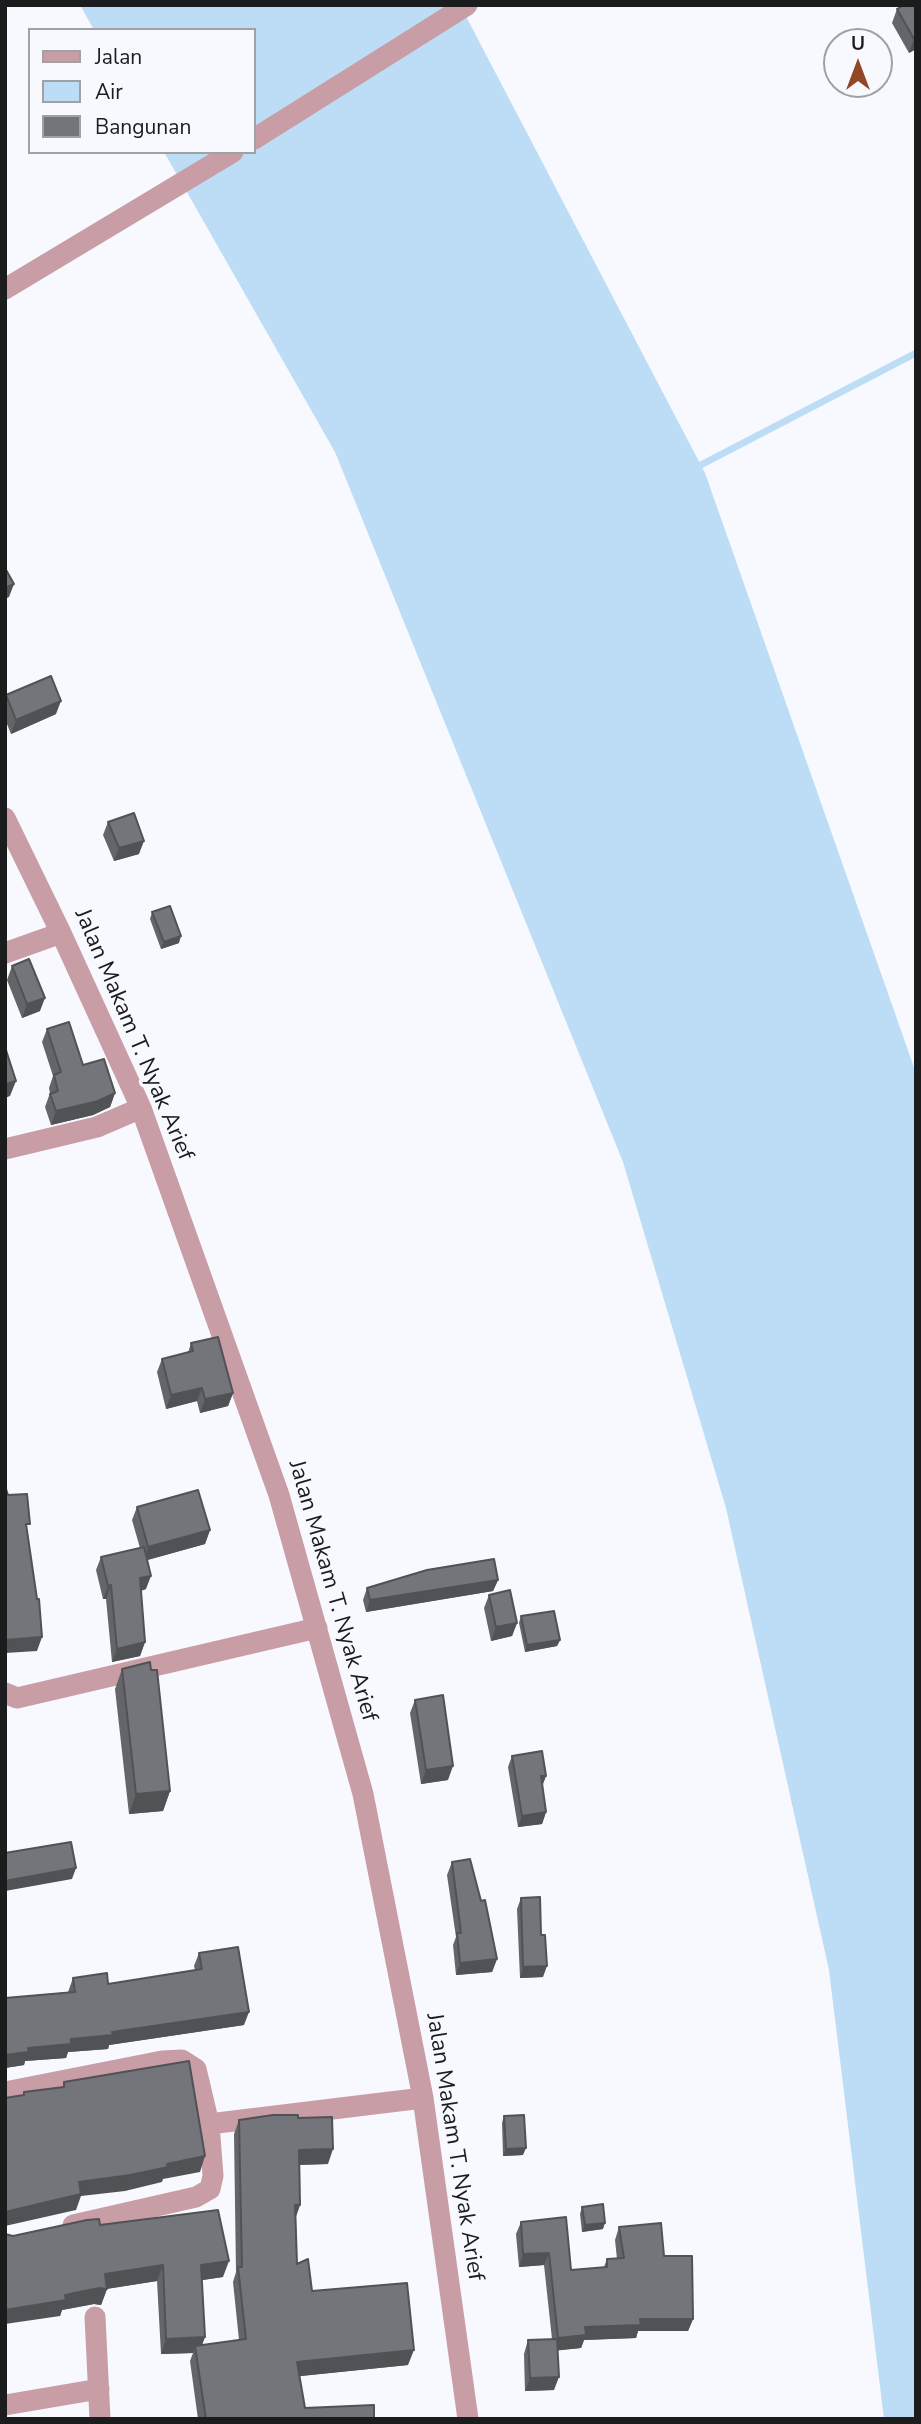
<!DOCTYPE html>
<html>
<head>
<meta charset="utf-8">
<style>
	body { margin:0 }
	#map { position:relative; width:921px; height:2424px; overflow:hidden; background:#f7f9fe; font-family:"Nunito Sans",sans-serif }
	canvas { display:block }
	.frame { position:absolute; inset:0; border:7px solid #1b1c1e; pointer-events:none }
	.legend { position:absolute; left:28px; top:28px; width:228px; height:126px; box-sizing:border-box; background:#f7f9fe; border:2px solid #9fa1a4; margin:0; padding:9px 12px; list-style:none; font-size:21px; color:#1b1c1e }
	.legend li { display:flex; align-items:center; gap:14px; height:35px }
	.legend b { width:35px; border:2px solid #9fa1a4 }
	.north { position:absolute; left:823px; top:28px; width:70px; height:70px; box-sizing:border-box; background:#f7f9fe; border:2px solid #9fa1a4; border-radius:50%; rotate:0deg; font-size:19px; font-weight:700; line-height:28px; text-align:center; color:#1b1c1e }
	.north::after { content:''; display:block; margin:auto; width:24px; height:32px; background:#904826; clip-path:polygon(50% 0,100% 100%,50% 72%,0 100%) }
</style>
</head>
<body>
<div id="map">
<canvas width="921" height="2424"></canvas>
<div class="frame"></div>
<ul class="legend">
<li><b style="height:9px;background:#c99da6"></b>Jalan</li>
<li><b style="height:19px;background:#bcddf5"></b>Air</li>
<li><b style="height:19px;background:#74757a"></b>Bangunan</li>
</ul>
<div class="north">U</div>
</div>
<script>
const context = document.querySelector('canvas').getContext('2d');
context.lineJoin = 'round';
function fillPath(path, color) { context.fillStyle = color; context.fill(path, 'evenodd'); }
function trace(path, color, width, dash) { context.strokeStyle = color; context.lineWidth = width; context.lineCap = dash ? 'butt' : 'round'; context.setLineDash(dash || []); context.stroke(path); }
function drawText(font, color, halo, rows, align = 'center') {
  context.font = font + ' "Nunito Sans",sans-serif'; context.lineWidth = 7; context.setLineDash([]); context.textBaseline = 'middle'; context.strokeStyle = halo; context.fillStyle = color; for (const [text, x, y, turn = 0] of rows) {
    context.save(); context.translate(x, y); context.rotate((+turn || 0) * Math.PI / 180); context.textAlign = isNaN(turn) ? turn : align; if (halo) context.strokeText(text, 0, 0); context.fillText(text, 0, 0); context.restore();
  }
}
const water = new Path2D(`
	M80 5H460L705 473 916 1073V2419H884L829 1970 726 1508 623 1162 335 452 164 152H254V30H94Z`);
const stream = new Path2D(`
	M693 469 916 353`);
const minor = new Path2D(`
	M254 139 467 5
	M5 289 233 152
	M5 818 61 933 141 1108 279 1495 363 1794 423 2098 468 2419
	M5 953 61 933
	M5 1149 97 1127 141 1108
	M5 1693 17 1698 317 1628
	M5 2092 162 2061 182 2060 196 2069 209 2124
	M73 2225 196 2197 210 2189 213 2176 209 2124 423 2098
	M95 2317 100 2419
	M5 2405 99 2389`);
const wall = new Path2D(`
	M916 5V49L909 53 892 23 897 9Z
	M6 695 56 714 11 734 5 719Z
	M108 822 139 854 114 861 103 835Z
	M152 912 179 943 161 949 150 919Z
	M12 966 40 1011 22 1018 7 980Z
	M47 1029 83 1065 115 1093 110 1107 93 1115 51 1125 45 1107 50 1093 49 1088 53 1076 42 1042Z
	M191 1343 233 1393 228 1406 200 1413 197 1401 166 1409 157 1372 162 1359 188 1353Z
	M137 1507 210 1530 205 1544 147 1560 146 1589 141 1591 145 1642 140 1656 112 1662 106 1599H103L96 1570 101 1557 140 1548 132 1520Z
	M498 1580 493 1591 366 1612 363 1600 367 1588Z
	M489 1595 517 1623 512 1636 491 1641 484 1608Z
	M521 1616 560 1640 557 1646 525 1652 519 1623Z
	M122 1669 151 1670 170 1791 163 1811 129 1814 115 1689Z
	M415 1700 448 1780 421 1784 410 1713Z
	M512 1756 546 1776 542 1785 546 1812 542 1824 518 1827 508 1767Z
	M452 1862 481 1901 497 1959 492 1972 456 1975 453 1945 456 1937 447 1875Z
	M521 1898 541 1935 543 1977 520 1978 517 1909Z
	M199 1953 244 2025 109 2045 108 2049 68 2052 66 2058 25 2061 24 2065 5 2068V1998L68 1992 73 1978 108 1984 195 1970 194 1966Z
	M504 2116 523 2155 503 2156 502 2123Z
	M298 2118 328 2164 299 2165 300 2205 296 2217 297 2264 312 2291 408 2365 299 2376 305 2408 374 2419H198L190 2361 193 2353 161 2354 157 2281 107 2289 101 2305 94 2304 62 2310 60 2316 13 2236 100 2225 223 2277 202 2280 205 2337 202 2345 239 2340 233 2282 236 2272 234 2134 239 2120Z
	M582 2207 603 2229 582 2232 580 2214Z
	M521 2222 571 2270 604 2267 607 2259H617L615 2240 619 2227 664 2256 693 2319 688 2331H638L636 2338 584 2340 581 2348 558 2350 554 2390 525 2391 524 2354 528 2340 552 2339 544 2265 519 2267 516 2234Z`);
const shadedWall = new Path2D(`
	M916 38V49L909 53 914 39Z
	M14 584 9 597 5 599V588Z
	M61 701 56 714 11 734 16 720Z
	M144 841 139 854 114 861 119 848Z
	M181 936 179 943 161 949 164 942Z
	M45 998 40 1011 22 1018 27 1004Z
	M16 1081 10 1096 5 1098V1084Z
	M115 1093 110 1107 93 1115 51 1125 56 1111Z
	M202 1388 197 1401 166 1409 171 1395Z
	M233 1393 228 1406 200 1413 205 1399Z
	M210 1530 205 1544 144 1561 148 1547Z
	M151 1576 146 1589 135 1592 140 1578Z
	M498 1580 493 1591 366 1612 370 1600Z
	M111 1585 106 1599H103L108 1586Z
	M517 1623 512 1636 491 1641 496 1627Z
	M42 1637 37 1651 5 1653V1640Z
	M560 1640 557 1646 525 1652 527 1645Z
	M145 1642 140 1656 112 1662 117 1649Z
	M453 1766 448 1780 421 1784 426 1770Z
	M541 1776H546L542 1787Z
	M170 1791 163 1811 129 1814 136 1794Z
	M546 1812 542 1824 518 1827 522 1816Z
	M76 1868 72 1879 5 1891V1881Z
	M497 1959 492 1972 456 1975 460 1963Z
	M547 1966 543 1977 520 1978 523 1967Z
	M249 2012 244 2025 109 2045 108 2049 68 2052 66 2058 25 2061 24 2065 5 2068V2055L28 2048 112 2032Z
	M526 2148 523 2155 503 2156 506 2149Z
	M333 2149 328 2164 293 2165 299 2150Z
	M205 2156 200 2172 163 2179 162 2182 125 2191 81 2196 76 2210 5 2226V2212L79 2182Z
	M295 2205H300L294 2220Z
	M605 2223 603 2229 582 2232 585 2225Z
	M549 2253 544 2265 519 2267 523 2254Z
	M229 2261 223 2277 196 2281 201 2265Z
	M163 2265 157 2281 105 2289H107L101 2305 94 2304 62 2310 60 2316 5 2324V2310L65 2295 105 2274Z
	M640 2319H693L688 2331H638L636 2338 584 2340 581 2348 553 2351 558 2338 585 2327Z
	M205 2337 199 2352 195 2346 193 2353 161 2354 166 2339Z
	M414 2350 408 2365 292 2377 297 2362Z
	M559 2377 554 2390 525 2391 530 2378Z`);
const building = new Path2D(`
	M904 5H916V38L914 39 897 9Z
	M5 568 14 584 5 588Z
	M51 676 61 701 16 720 6 695Z
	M134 813 144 841 119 848 108 822Z
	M170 906 181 936 164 942 152 912Z
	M29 959 45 998 27 1004 12 966Z
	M69 1022 83 1065 104 1059 115 1093 98 1101 56 1111 50 1094 58 1091 54 1075 61 1072 47 1029Z
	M5 1047 16 1081 5 1084Z
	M218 1337 233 1393 205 1399 202 1388 171 1395 162 1359 193 1351 191 1343Z
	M5 1486 8 1495 27 1494 30 1524H26L37 1599H39L42 1637 5 1640Z
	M198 1490 210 1530 148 1547 137 1507Z
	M144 1547 151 1576 140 1578 145 1642 117 1649 111 1585 108 1586 101 1557Z
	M494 1559 498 1580 370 1600 367 1588 427 1570Z
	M510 1590 517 1623 496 1627 489 1595Z
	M554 1611 560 1640 527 1645 521 1616Z
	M150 1662 151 1670H157L170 1791 136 1794 122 1669Z
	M443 1695 453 1766 426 1770 415 1700Z
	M542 1751 546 1776H541L546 1812 522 1816 512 1756Z
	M71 1842 76 1868 5 1881V1853Z
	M470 1859 481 1901 485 1900 497 1959 460 1963 457 1933H461L452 1862Z
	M540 1897 541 1935H545L547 1966 523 1967 521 1898Z
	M238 1947 249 2012 112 2032 113 2035 71 2039V2044L28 2048 29 2052 5 2055V1998L75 1992 73 1978 107 1973 108 1984 202 1969 199 1953Z
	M189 2061 205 2156 167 2164 168 2167 130 2175 79 2182 81 2194 5 2212V2098L24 2095V2092L64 2087V2082Z
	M273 2115H298V2118L332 2117 333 2149 299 2150 300 2205H295L297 2264 308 2259 312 2291 407 2283 414 2350 297 2362 305 2408 374 2405V2419H206L195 2346 246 2339 238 2267H242L239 2120Z
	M524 2115 526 2148 506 2149 504 2116Z
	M603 2204 605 2223 585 2225 582 2207Z
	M218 2210 229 2261 201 2265 205 2337 166 2339 163 2265 105 2274 107 2289 99 2288 65 2295 66 2300 5 2310V2234L13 2236 87 2220 99 2219 100 2225Z
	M566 2217 571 2270 607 2267V2259L624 2258 619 2227 661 2223 664 2256H692L693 2319H640L641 2325 585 2327 586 2335 558 2338 549 2253 523 2254 521 2222Z
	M557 2339 559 2377 530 2378 528 2340Z`);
const streetNames = [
	["Jalan Makam T. Nyak Arief",133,1035,67],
	["Jalan Makam T. Nyak Arief",332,1591,74],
	["Jalan Makam T. Nyak Arief",454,2147,81]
];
fillPath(water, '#bcddf5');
trace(stream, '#bcddf5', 7);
trace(minor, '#c99da6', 21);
fillPath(wall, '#646569');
fillPath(shadedWall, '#515255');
fillPath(building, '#74757a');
trace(building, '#515255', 2);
drawText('23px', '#1b1c1e', '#f7f9fe', streetNames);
</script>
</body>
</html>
